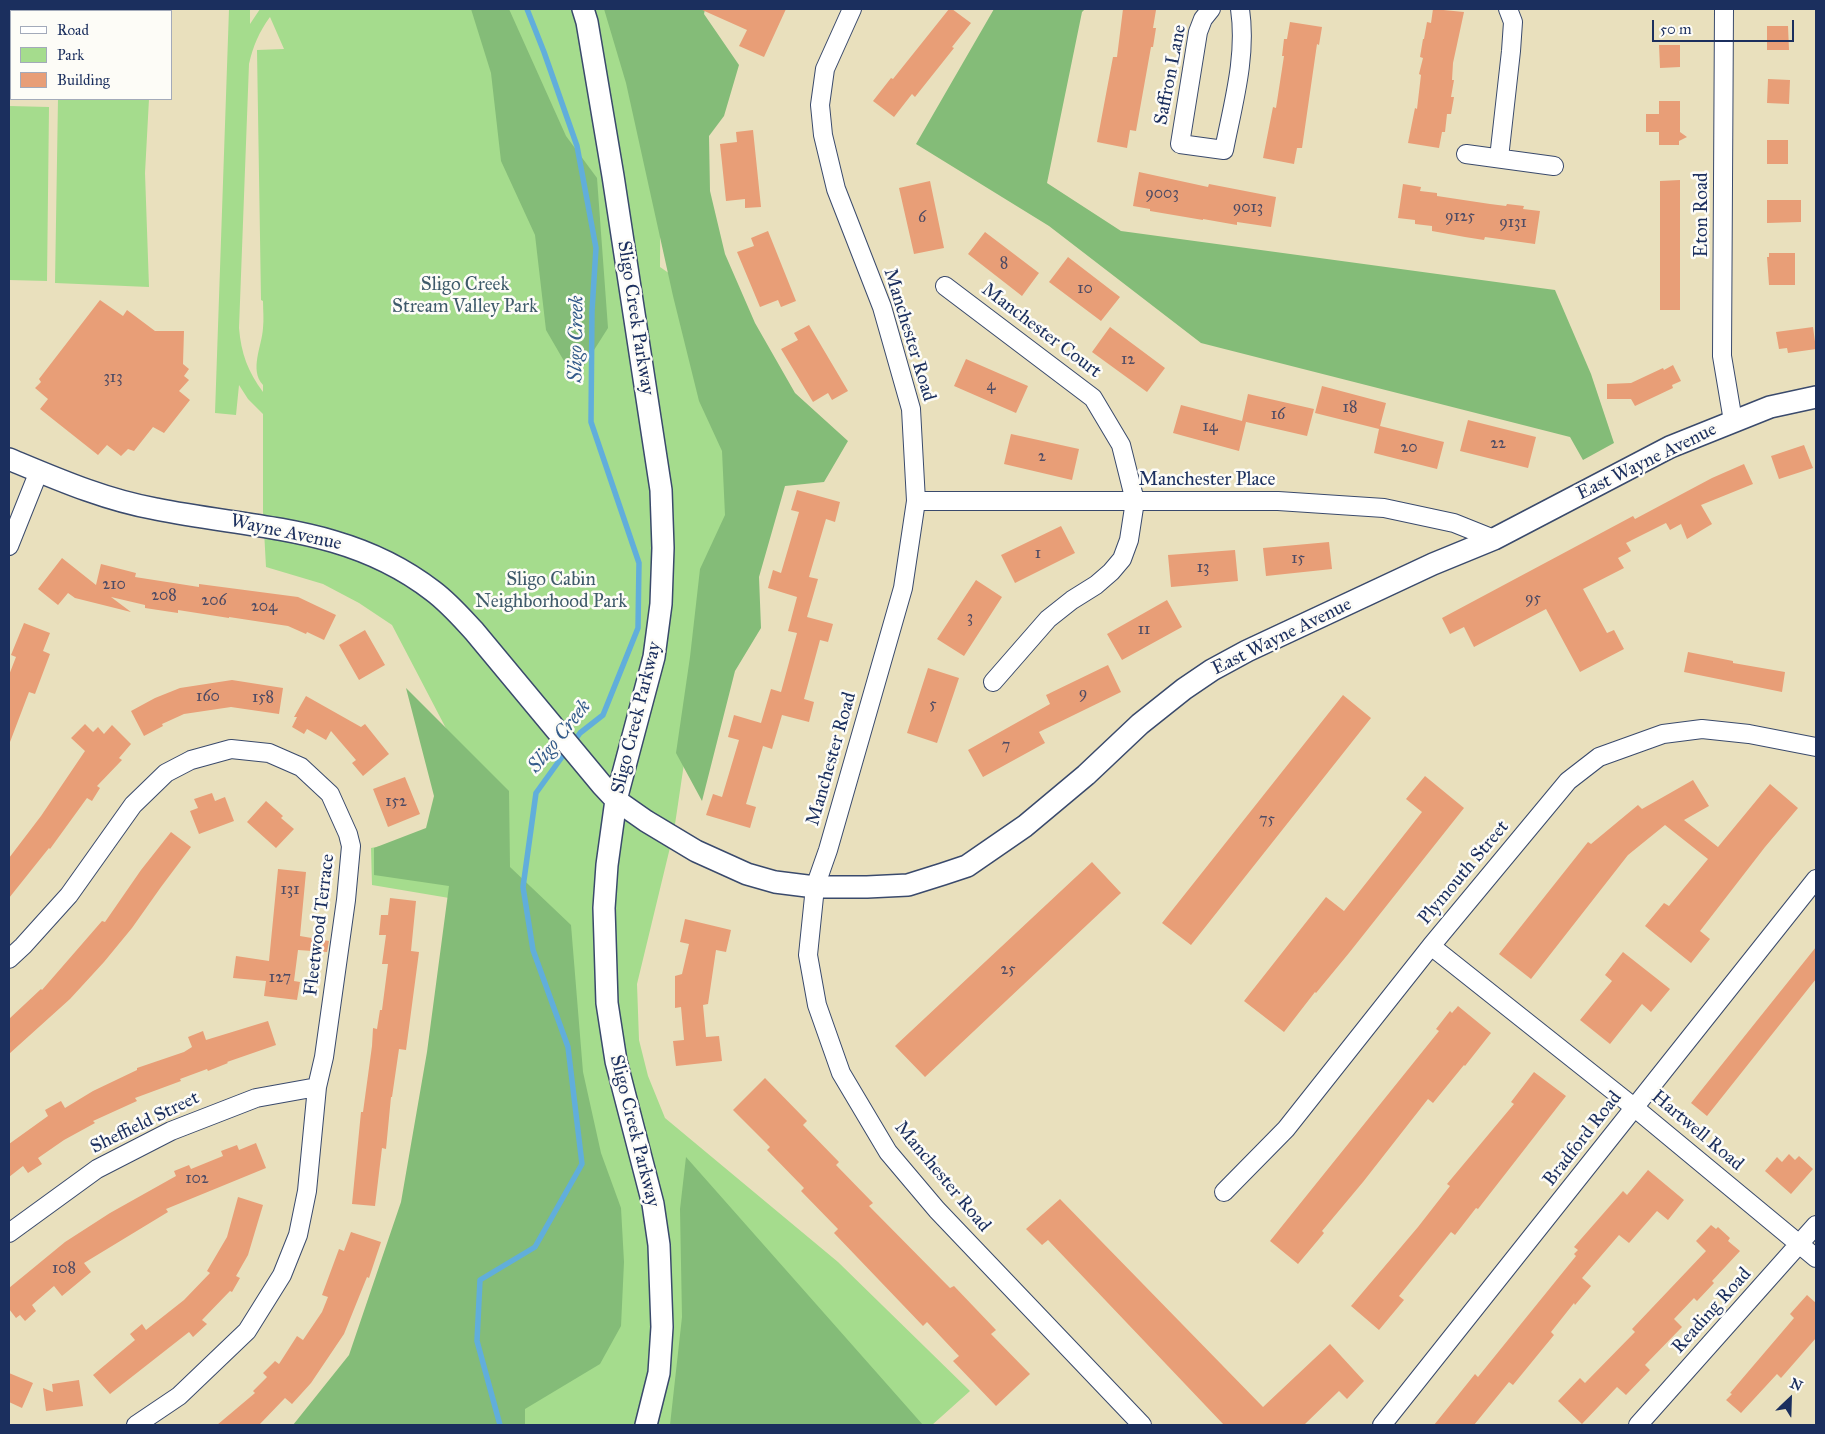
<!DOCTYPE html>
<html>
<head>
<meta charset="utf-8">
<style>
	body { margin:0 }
	#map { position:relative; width:1825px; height:1434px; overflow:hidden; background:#e9e0bd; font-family:"IM FELL Great Primer",serif }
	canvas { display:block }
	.frame { position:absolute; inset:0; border:10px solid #1b2f5e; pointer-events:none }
	.legend { position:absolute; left:10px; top:10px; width:162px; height:90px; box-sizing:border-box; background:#fdfcf7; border:1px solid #a3aaba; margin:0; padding:6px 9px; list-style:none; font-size:15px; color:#1b2f5e }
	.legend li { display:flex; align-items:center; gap:10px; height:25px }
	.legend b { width:25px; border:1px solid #a3aaba }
	.north { position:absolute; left:1765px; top:1374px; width:50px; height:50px; -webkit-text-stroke:4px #fdfcf7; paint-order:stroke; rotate:24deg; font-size:14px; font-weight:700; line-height:20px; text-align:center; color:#1b2f5e }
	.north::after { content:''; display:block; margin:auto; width:18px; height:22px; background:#1b2f5e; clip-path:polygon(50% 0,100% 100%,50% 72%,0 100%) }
	.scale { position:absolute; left:1652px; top:20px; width:142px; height:22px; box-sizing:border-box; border:2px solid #1b2f5e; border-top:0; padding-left:6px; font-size:15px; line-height:18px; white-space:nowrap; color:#1b2f5e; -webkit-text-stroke:4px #fdfcf7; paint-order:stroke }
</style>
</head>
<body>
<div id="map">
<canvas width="1825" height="1434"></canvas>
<div class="frame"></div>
<ul class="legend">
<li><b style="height:6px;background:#fff"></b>Road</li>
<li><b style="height:14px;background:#a5dc8d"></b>Park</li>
<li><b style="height:14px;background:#e89e77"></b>Building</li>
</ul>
<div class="north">N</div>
<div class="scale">50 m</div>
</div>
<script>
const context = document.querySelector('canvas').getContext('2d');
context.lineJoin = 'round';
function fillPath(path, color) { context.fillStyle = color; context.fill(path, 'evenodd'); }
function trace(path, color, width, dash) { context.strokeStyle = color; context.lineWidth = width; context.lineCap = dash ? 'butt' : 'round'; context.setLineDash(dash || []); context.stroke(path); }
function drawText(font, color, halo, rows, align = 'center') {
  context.font = font + ' "IM FELL Great Primer",serif'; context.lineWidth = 5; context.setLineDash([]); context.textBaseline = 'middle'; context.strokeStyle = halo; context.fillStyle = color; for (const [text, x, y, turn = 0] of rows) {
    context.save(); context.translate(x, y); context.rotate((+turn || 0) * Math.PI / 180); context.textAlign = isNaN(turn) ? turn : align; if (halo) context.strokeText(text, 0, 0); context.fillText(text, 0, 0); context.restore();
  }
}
const green = new Path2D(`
	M229 9H250V24L260 9H647L661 88 660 267 715 305 759 359 686 750 674 831 637 984 639 1040 648 1076 665 1118 838 1262 970 1391 932 1425H316L381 1324 467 901 372 885 371 848 477 827 462 759 392 625 359 603 323 584 266 567 263 512V414L248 399 239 385 236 415 215 413ZM270 17 284 49 257 50 261 300 263 301C263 310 264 319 263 328 262 346 249 370 263 385V392C248 372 241 353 239 328L249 64C253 46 259 32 270 17Z
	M58 99H149L145 173 149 287 55 283Z
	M9 106 49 107 47 281 9 280Z`);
const forest = new Path2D(`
	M471 9H509L566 136 597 178 608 328 575 380 546 330 535 235 501 161 491 73Z
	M604 9H705L704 14 739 65 724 116 709 136 710 191 725 254 755 323 795 393 848 441 824 482 785 486 759 577 761 628 735 671 702 801 676 753 690 657 700 569 725 515 722 451 699 401 673 296 626 83Z
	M994 9H1085L1082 12 1047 183 1121 231 1555 290 1591 374 1614 443 1583 460 1570 437 1201 343 1049 226 916 144Z
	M406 688 509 791 510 867 571 925 583 1072 601 1153 621 1208 624 1262 621 1326 600 1364 525 1409V1425H293L349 1355 401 1202 427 1052 449 886 374 875V848L426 828 434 796Z
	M686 1157 923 1425H670L682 1317 680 1209Z`);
const stream = new Path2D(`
	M527 9 544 52 577 146 596 248 592 311 591 422 639 563 638 628 603 715 580 733 573 743
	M500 1425 477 1341 480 1280 535 1247 582 1164 568 1047 533 950 523 887 536 793 567 750`);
const building = new Path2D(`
	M700 9H786L764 57 739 46 747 30Z
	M949 9H952L971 23 952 47 954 48 915 97 912 94 894 117 873 101 891 78 893 79Z
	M1123 9 1156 10 1153 28H1156L1153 47H1151L1136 131 1130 130 1127 148 1097 142 1113 57H1117Z
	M1433 9 1464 12 1453 63 1452 80H1454L1451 97H1454L1451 114H1447L1445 132H1442L1439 148 1408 143 1415 108 1417 109 1421 75 1419 74 1423 58 1420 57 1423 39H1424L1427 22 1431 23Z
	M1290 22 1322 27 1319 45 1317 44 1302 148H1297L1294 164 1263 158 1273 107 1276 108 1284 56H1282L1284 39H1287Z
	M1767 26H1788L1789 50H1767Z
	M1659 45H1680V67L1660 68Z
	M1768 79 1790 80 1789 104 1767 103Z
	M1659 101H1680V132L1687 137 1679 141V145H1659V132H1646V114H1659Z
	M753 130 761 207 745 208V199L726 201 720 144 737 142 736 132Z
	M1767 140H1788V164H1767Z
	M1139 172 1208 187 1209 184 1276 197 1271 227 1237 222V225L1203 219V220L1150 211V209L1133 206Z
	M1680 180V310H1660V181Z
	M930 181 944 248 914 254 899 188Z
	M1403 184 1421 187 1420 191 1437 193V196L1490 204 1506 206 1507 204 1524 206 1523 209 1540 211 1535 244 1485 237 1484 240 1465 237 1432 231V226L1415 224V220L1398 218Z
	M1767 200H1801V222L1767 223Z
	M768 231 796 301 781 307 778 300 760 307 737 252 754 246 751 238Z
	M985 232 1039 273 1022 296 968 254Z
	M1769 253H1795V285H1769L1767 257H1769Z
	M1068 257 1120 297 1101 321 1049 282Z
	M100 300 123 316 127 310 155 331H184L183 364 189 369 184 376 189 380 179 391 190 400 164 433 153 427 134 451 128 449 121 456 107 445 98 455 40 409 48 399 35 388 41 382 39 379Z
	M809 325 848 391 832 400 828 393 813 402 781 349 798 340 794 333Z
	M1110 327 1165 368 1147 392 1092 352Z
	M1813 327 1816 349 1788 353 1787 348 1779 349 1776 332Z
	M966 359 1028 386 1016 413 954 386Z
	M1673 365 1681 381 1672 385 1673 388 1635 406 1631 399H1607V384L1631 383 1663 368 1664 370Z
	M1322 386 1386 403 1380 426 1444 442 1437 469 1374 453 1379 429 1315 413Z
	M1248 394 1314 409 1307 436 1242 421Z
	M1181 405 1246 422 1239 451 1173 433Z
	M1468 420 1536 437 1528 468 1460 451Z
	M1011 434 1079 449 1072 480 1004 464Z
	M1804 445 1813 468 1779 479 1771 456Z
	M1744 464 1753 484 1701 505 1712 524 1687 539 1681 524 1670 530 1666 523 1626 543 1631 551 1618 558 1624 568 1583 589 1607 633 1614 630 1624 649 1580 672 1546 609 1474 647 1464 627 1450 634 1442 618 1633 516 1635 519 1712 478Z
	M797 490 840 502 835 522 826 519 809 577 818 579 807 617 833 624 828 642 820 640 804 699 814 702 809 722 782 715 772 749 763 746 746 804 756 807 750 828 706 815 713 794 722 797 739 740 728 737 734 715 761 723 771 689 781 692 797 633 788 631 797 597 768 588 773 570 781 573 799 512 791 510Z
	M1061 526 1075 553 1015 583 1001 555Z
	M1329 542 1332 569 1266 576 1263 548Z
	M1235 550 1238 581 1171 587 1168 555Z
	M62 558 96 585 101 564 136 573 135 577 199 587V584L298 597 336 615 324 640 307 632 306 634 288 626 229 617V618L178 610V613L145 608V605L111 597 131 612 75 598 68 593 58 605 38 589Z
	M976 580 1002 597 964 656 937 639Z
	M1167 600 1182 627 1122 660 1107 634Z
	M24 623 50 633 43 651 50 654 35 694 29 692 10 742H9V675L16 657 11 655Z
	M365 630 385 665 359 680 339 645Z
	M1688 652 1733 661V663L1785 672 1782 692 1684 672Z
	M1108 665 1121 692 1039 732 1045 743 983 777 968 750 1050 704 1046 695Z
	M928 668 959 678 937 743 907 733Z
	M232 680 283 688 279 714 231 707 184 714 162 724 163 726 144 736 131 711 155 698 180 688Z
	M1343 695 1371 718 1191 945 1162 923Z
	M306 696 361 727 365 724 389 754 363 776 352 763 356 760 331 731 326 740 307 729 304 734 292 727 297 717H294Z
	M85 724 93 732 98 727 104 734 112 725 131 744 119 758 122 760 97 786 100 788 92 801 87 798 50 849 49 848 9 898V858L41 816 85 751 71 738Z
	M1425 776 1464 808 1349 953 1316 993 1315 992 1284 1032 1244 1001 1326 897 1344 911 1378 868 1422 812 1406 799Z
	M405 777 420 814 388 827 373 789Z
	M1693 780 1709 806 1684 820 1718 847 1770 784 1798 808 1765 847 1700 931 1710 939 1691 963 1645 926 1664 903 1669 906 1708 859 1665 825 1628 855 1531 979 1499 954 1588 842 1591 844 1638 805 1642 809Z
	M212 793 215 801 225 797 234 821 199 834 190 811 198 808 194 799Z
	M266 801 283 816 281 818 294 829 276 848 247 822Z
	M171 832 191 847 161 887 132 928 104 962 70 999 9 1054V1019L41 989 42 990 102 921 105 922 141 870Z
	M1092 862 1121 893 925 1077 895 1046Z
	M278 869 306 872 300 936 329 941 327 952 298 950 294 981 300 982 297 1000 264 996 266 981 233 978 236 956 269 961Z
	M390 898 416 901 411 951 419 952 406 1050 399 1049 392 1097H391L386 1149 382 1148 375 1206 352 1204 361 1112H363L372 1046 373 1028 377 1029 380 1010H382L388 964H382L386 935H379L381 915H388Z
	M685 919 731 930 726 952 716 950 708 1004 703 1005 706 1037 719 1036 722 1061 676 1066 673 1041 684 1040 681 1007 675 1008V976L682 974 689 944 680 942Z
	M1816 947V979L1707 1116 1691 1103Z
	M1623 952 1670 989 1651 1012 1642 1004 1610 1044 1580 1020 1612 981 1605 975Z
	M1458 1006 1491 1033 1465 1066 1464 1065 1433 1103 1428 1099 1363 1182 1322 1231 1324 1233 1298 1264 1270 1241 1439 1031 1436 1029 1450 1011 1452 1013Z
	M268 1021 276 1045 227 1062 228 1063 208 1071 207 1069 180 1079 181 1081 135 1098 137 1101 93 1121 95 1123 64 1140 38 1158 42 1164 28 1173 23 1166 9 1177V1144L48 1116 45 1110 61 1101 65 1108 93 1091 137 1070V1068L184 1052 192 1047 188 1037 203 1031 206 1040Z
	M1534 1072 1566 1096 1478 1209 1476 1208 1455 1235 1451 1232 1399 1296 1404 1300 1379 1330 1351 1306 1418 1227 1450 1186 1447 1184 1514 1104 1511 1102Z
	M765 1078 807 1121 803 1125 839 1162 836 1165 873 1203 869 1206 950 1288 954 1286 996 1330 991 1334 1030 1374 996 1406 953 1361 959 1356 927 1322 923 1326 834 1233 838 1229 801 1191 804 1188 767 1150 770 1147 733 1110Z
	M256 1143 266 1168 166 1209 168 1212 84 1263 91 1272 62 1296 54 1286 32 1305 36 1311 25 1321 20 1315 16 1318 9 1309V1288L65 1242 110 1213 176 1176 174 1171 189 1165 191 1169 223 1156 221 1151 237 1145 239 1150Z
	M1789 1154 1795 1160 1799 1156 1813 1169 1791 1194 1765 1171 1777 1157 1782 1162Z
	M1648 1170 1684 1200 1668 1220 1657 1211 1629 1243 1619 1235 1582 1278 1591 1286 1575 1305 1574 1303 1551 1332 1554 1335 1513 1385 1509 1382 1474 1425H1434L1475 1374 1478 1377 1576 1256 1574 1254 1578 1250 1574 1247 1623 1191 1627 1195Z
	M238 1197 263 1205 248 1255 236 1276 240 1278 232 1292 230 1291 202 1320 207 1324 193 1337 189 1332 110 1394 93 1375 135 1340 130 1334 142 1324 146 1330 184 1300 210 1273 207 1271 227 1237Z
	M1060 1199 1263 1407 1330 1344 1364 1381 1347 1399 1339 1391 1304 1425H1224L1048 1240 1042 1245 1026 1229Z
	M1711 1225 1716 1229 1718 1227 1730 1238 1728 1241 1740 1251 1712 1281 1714 1283 1697 1301 1694 1298 1674 1319 1682 1327 1645 1365 1650 1370 1626 1395 1617 1387 1582 1424 1558 1401 1580 1378 1585 1383 1635 1332 1632 1329 1706 1251 1696 1241Z
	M351 1232 381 1242 369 1278 367 1277 344 1334 311 1383 292 1404 285 1398 259 1425H217L255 1393 253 1391 267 1377 263 1373 275 1361 279 1364 297 1336 303 1340 322 1312 328 1297 322 1295 339 1249 344 1251Z
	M1807 1295 1816 1303V1338L1781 1378 1777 1374 1741 1413 1726 1400 1732 1394 1730 1393 1794 1318 1790 1314Z
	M9 1373 33 1383 22 1408 9 1402Z
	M79 1380 83 1406 46 1411 43 1388 53 1392 52 1384Z`);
const minor = new Path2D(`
	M852 9 825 69 820 105 823 135 836 189 882 307 911 409 916 501 903 588 828 850 815 887 808 955 817 1005 841 1073 888 1152 937 1210 1142 1425
	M1211 9 1203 19 1198 32 1180 144 1224 150C1233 104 1247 56 1240 9
	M1724 9 1722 356 1733 421
	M1466 154 1554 166
	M1499 158 1511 51 1513 22 1508 9
	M945 286 1093 398 1121 445 1135 501 1129 540 1122 559 1111 572 1096 585 1072 600 1048 619 993 682
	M916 501H1278L1384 508 1454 523 1494 539
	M9 546 39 471
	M1431 946 1635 1108 1816 1258
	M9 959 23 946 69 895 133 805 166 773 191 760 231 749 269 753 301 767 330 794 348 834 351 846 346 900 324 1057 317 1087 307 1191 298 1235 282 1275 247 1331 179 1396 136 1425
	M1224 1192 1286 1129 1431 946 1568 781 1599 757 1663 734 1702 729 1749 734 1816 747
	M9 1233 97 1169 171 1131 256 1098 317 1087
	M1382 1425 1816 879
	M1638 1425 1816 1225`);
const tertiary = new Path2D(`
	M583 9 587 22 613 176 661 490 663 548 661 604 654 657 616 800 607 865 604 908 607 1003 616 1061 653 1204 659 1245 662 1327 659 1373 646 1425
	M9 459C57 479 105 500 156 509 255 529 349 526 433 591 449 603 461 617 474 631L602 785 616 800 646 821 696 851 747 874 775 882 815 887H867L908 885 943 874 967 866 1025 826 1086 775 1140 724 1184 689 1212 670 1247 651 1433 564 1494 539 1670 447 1770 407 1816 397`);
const numberNames = [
	["9003",1162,194],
	["9013",1248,208],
	["9125",1460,217],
	["6",922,218],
	["9131",1513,223],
	["8",1004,264],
	["10",1085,289],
	["12",1128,360],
	["313",113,378],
	["4",991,386],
	["18",1350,408],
	["16",1278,415],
	["14",1210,427],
	["22",1498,444],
	["20",1409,448],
	["2",1042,457],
	["1",1038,554],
	["15",1298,559],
	["13",1203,568],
	["210",114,585],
	["208",164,596],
	["95",1533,599],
	["206",214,601],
	["204",264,607],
	["3",970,618],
	["11",1144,630],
	["9",1083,694],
	["160",208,697],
	["158",263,698],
	["5",933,705],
	["7",1006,746],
	["152",396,802],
	["75",1267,820],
	["131",290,890],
	["25",1008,970],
	["127",280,978],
	["102",197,1179],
	["108",64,1269]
];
const streetNames = [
	["Saffron Lane",1171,75,-79],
	["Eton Road",1702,215,-90],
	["Sligo Creek Parkway",635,318,81],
	["Manchester Court",1041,331,37],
	["Manchester Road",909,335,73],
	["East Wayne Avenue",1647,462,-26],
	["Manchester Place",1207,480],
	["Wayne Avenue",286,533,12],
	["East Wayne Avenue",1282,637,-26],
	["Sligo Creek Parkway",637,718,-76],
	["Manchester Road",832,759,-74],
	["Plymouth Street",1464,873,-50],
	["Fleetwood Terrace",320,925,-83],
	["Sheffield Street",145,1123,-26],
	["Sligo Creek Parkway",634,1131,76],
	["Hartwell Road",1697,1131,40],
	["Bradford Road",1583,1139,-52],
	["Manchester Road",942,1177,50],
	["Reading Road",1712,1311,-48]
];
const parkNames = [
	["Sligo Creek",465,285],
	["Stream Valley Park",465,307],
	["Sligo Cabin",551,580],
	["Neighborhood Park",551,602]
];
const waterNames = [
	["Sligo Creek",577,339,-89],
	["Sligo Creek",560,737,-51]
];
fillPath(green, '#a5dc8d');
fillPath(forest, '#84bc78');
trace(stream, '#61aedb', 5.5);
fillPath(building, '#e89e77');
trace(minor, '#3a4a6c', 20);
trace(tertiary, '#3a4a6c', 24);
trace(minor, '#fff', 18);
trace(tertiary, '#fff', 21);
drawText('16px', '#4e4b64', null, numberNames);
drawText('19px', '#1b2f5e', '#fdfcf7', streetNames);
drawText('19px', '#3e5a6a', '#fdfcf7', parkNames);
drawText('italic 20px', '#345b8a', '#fdfcf7', waterNames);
</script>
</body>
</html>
